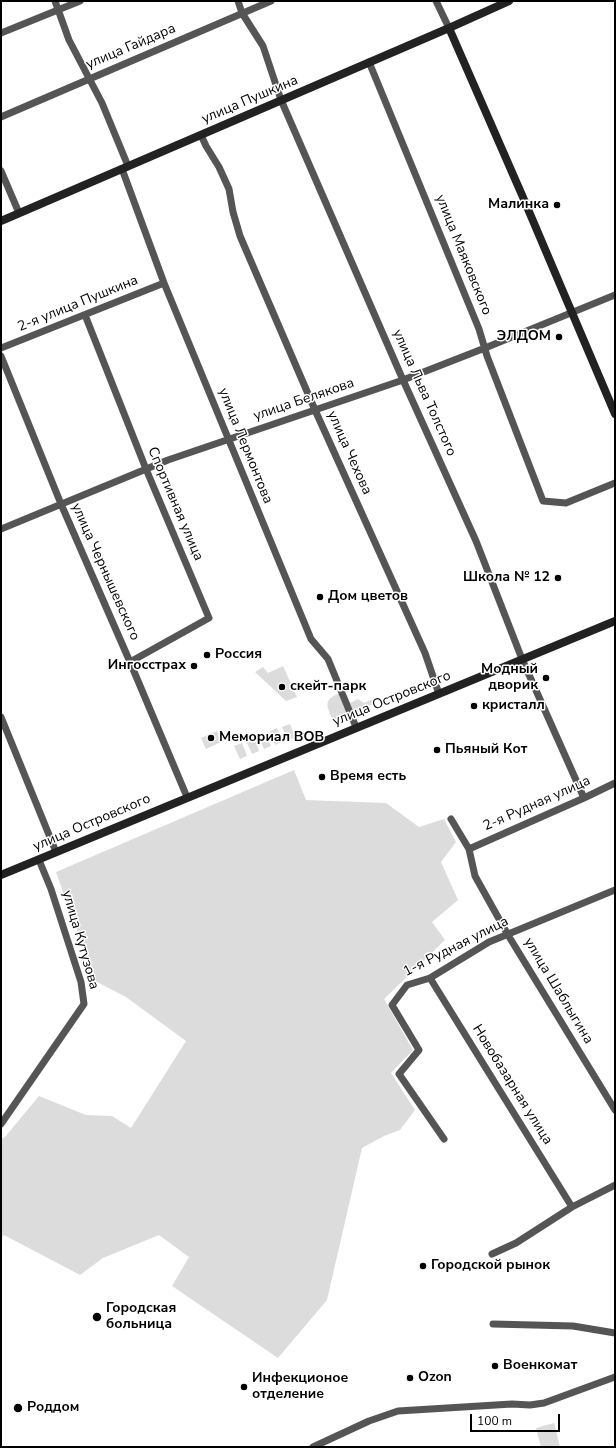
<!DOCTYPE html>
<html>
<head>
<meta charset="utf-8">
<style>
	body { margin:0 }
	#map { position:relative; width:616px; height:1448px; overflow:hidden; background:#fff; font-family:"Nunito Sans",sans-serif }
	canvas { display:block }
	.frame { position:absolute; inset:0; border:2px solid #000; pointer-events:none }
	.scale { position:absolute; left:470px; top:1414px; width:90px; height:18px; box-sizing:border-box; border:2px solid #000; border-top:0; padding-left:5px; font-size:12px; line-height:14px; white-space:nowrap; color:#000; -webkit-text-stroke:3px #fff; paint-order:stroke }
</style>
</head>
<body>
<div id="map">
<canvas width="616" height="1448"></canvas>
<div class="frame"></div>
<div class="scale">100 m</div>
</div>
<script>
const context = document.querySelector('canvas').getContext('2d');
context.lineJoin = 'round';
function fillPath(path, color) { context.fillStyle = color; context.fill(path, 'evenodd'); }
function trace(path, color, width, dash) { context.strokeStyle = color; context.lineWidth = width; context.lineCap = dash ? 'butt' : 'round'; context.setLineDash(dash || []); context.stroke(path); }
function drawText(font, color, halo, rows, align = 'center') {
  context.font = font + ' "Nunito Sans",sans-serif'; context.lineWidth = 3; context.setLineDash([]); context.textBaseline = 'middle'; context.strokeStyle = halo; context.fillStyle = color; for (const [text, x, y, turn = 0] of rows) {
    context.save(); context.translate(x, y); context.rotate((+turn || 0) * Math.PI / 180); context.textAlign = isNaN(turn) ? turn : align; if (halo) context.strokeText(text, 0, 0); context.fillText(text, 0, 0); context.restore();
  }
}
const green = new Path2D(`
	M283 666 297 697 286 701 255 672 263 667 268 673Z
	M340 693 349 715 333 721C327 706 322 700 340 693Z
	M358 699 364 703 373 699 375 700V703L354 712 350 703Z
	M290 724 295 737 288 741 282 727Z
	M277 728 283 742 275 745 270 731Z
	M217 731 221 742 206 749 201 738Z
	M266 733 271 746 264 749 258 736Z
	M254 738 259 751 252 754 246 741Z
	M242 743 247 756 240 759 234 746Z
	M294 770 306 800 386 803 419 827 444 819 456 842 441 862 458 900 432 922 445 940 384 999 413 1050 391 1073 415 1110 400 1130 384 1136 362 1148 327 1300 278 1358 172 1286 189 1257 159 1235 103 1258 80 1275 4 1235 1 1239V1139L5 1137 39 1096 86 1115 112 1116 131 1128 186 1041 126 997 95 981 56 872Z
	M554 1423 560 1447H541L536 1428Z`);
const street = new Path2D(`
	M55 1 69 40 102 103 128 166
	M238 1 242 13 263 46 281 100 403 380 476 541 522 659 584 798
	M436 1 449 28
	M1 33 80 1
	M369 62 479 329 487 356 543 501 566 503 615 483
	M1 117 271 1
	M201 135 206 146 219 167 229 189 233 212 240 236 315 410 425 653 439 694
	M122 169 164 283 311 639 328 659 356 727
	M1 171 19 213
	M85 315 146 469 209 618 130 662
	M1 348 164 283
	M1 356 61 504 130 662 187 797
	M1 529 168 460 403 380 485 348 615 295
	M1 717 56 852
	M451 819 469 849 475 876 508 935 615 1110
	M469 849 584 798 615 783
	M430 978 572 1207
	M1 1124 84 1004 81 982 51 889 39 860
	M444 1139 399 1074 419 1050 392 1005 407 985 430 978 489 942 615 890
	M492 1254 516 1243 572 1207 615 1185
	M493 1324 573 1326 615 1333
	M313 1447 369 1421 398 1411 512 1404 530 1405 544 1403 615 1377`);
const secondary = new Path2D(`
	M449 28 522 195 615 414
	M1 221 449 28 509 1
	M1 875 615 621`);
const markers = [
	[557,205,4,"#000"],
	[559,337,4,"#000"],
	[558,578,4,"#000"],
	[320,597,4,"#000"],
	[207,655,4,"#000"],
	[194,666,4,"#000"],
	[546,678,4,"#000"],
	[282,687,4,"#000"],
	[474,706,4,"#000"],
	[211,738,4,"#000"],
	[437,750,4,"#000"],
	[322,777,4,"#000"],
	[423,1266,4,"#000"],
	[97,1317,5,"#000"],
	[495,1366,4,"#000"],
	[410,1378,4,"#000"],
	[244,1387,4,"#000"],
	[18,1408,5,"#000"]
];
const streetNames = [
	["улица Гайдара",131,47,-23],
	["улица Пушкина",250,100,-23],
	["улица Маяковского",463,255,68],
	["2-я улица Пушкина",78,304,-22],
	["улица Льва Толстого",424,393,66],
	["улица Белякова",304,400,-19],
	["улица Лермонтова",245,446,68],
	["улица Чехова",349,453,66],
	["Спортивная улица",175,504,67],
	["улица Чернышевского",105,572,66],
	["улица Островского",392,699,-22],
	["2-я Рудная улица",537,804,-24],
	["улица Островского",92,823,-23],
	["улица Кутузова",80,940,74],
	["1-я Рудная улица",456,947,-27],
	["улица Шаблыгина",558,991,59],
	["Новобазарная улица",512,1085,58]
];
const poiNames = [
	["Малинка",549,205,"right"],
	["ЭЛДОМ",551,337,"right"],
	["Школа № 12",550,578,"right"],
	["Дом цветов",328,597],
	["Россия",215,655],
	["Ингосстрах",186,666,"right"],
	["Модный",538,670,"right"],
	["дворик",538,686,"right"],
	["скейт-парк",290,687],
	["кристалл",482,706],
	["Мемориал ВОВ",219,738],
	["Пьяный Кот",445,750],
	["Время есть",330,777],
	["Городской рынок",431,1266],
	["Городская",106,1309],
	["больница",106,1325],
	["Военкомат",503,1366],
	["Ozon",418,1378],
	["Инфекционое",252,1379],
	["отделение",252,1395],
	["Роддом",27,1408]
];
fillPath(green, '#dcdcdc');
trace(street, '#555', 7);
trace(secondary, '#222', 8);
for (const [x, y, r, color] of markers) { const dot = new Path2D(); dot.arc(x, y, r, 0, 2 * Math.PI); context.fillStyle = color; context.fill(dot); trace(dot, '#fff', 1.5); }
drawText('14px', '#000', '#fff', streetNames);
drawText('bold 14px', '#000', '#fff', poiNames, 'left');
</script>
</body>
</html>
